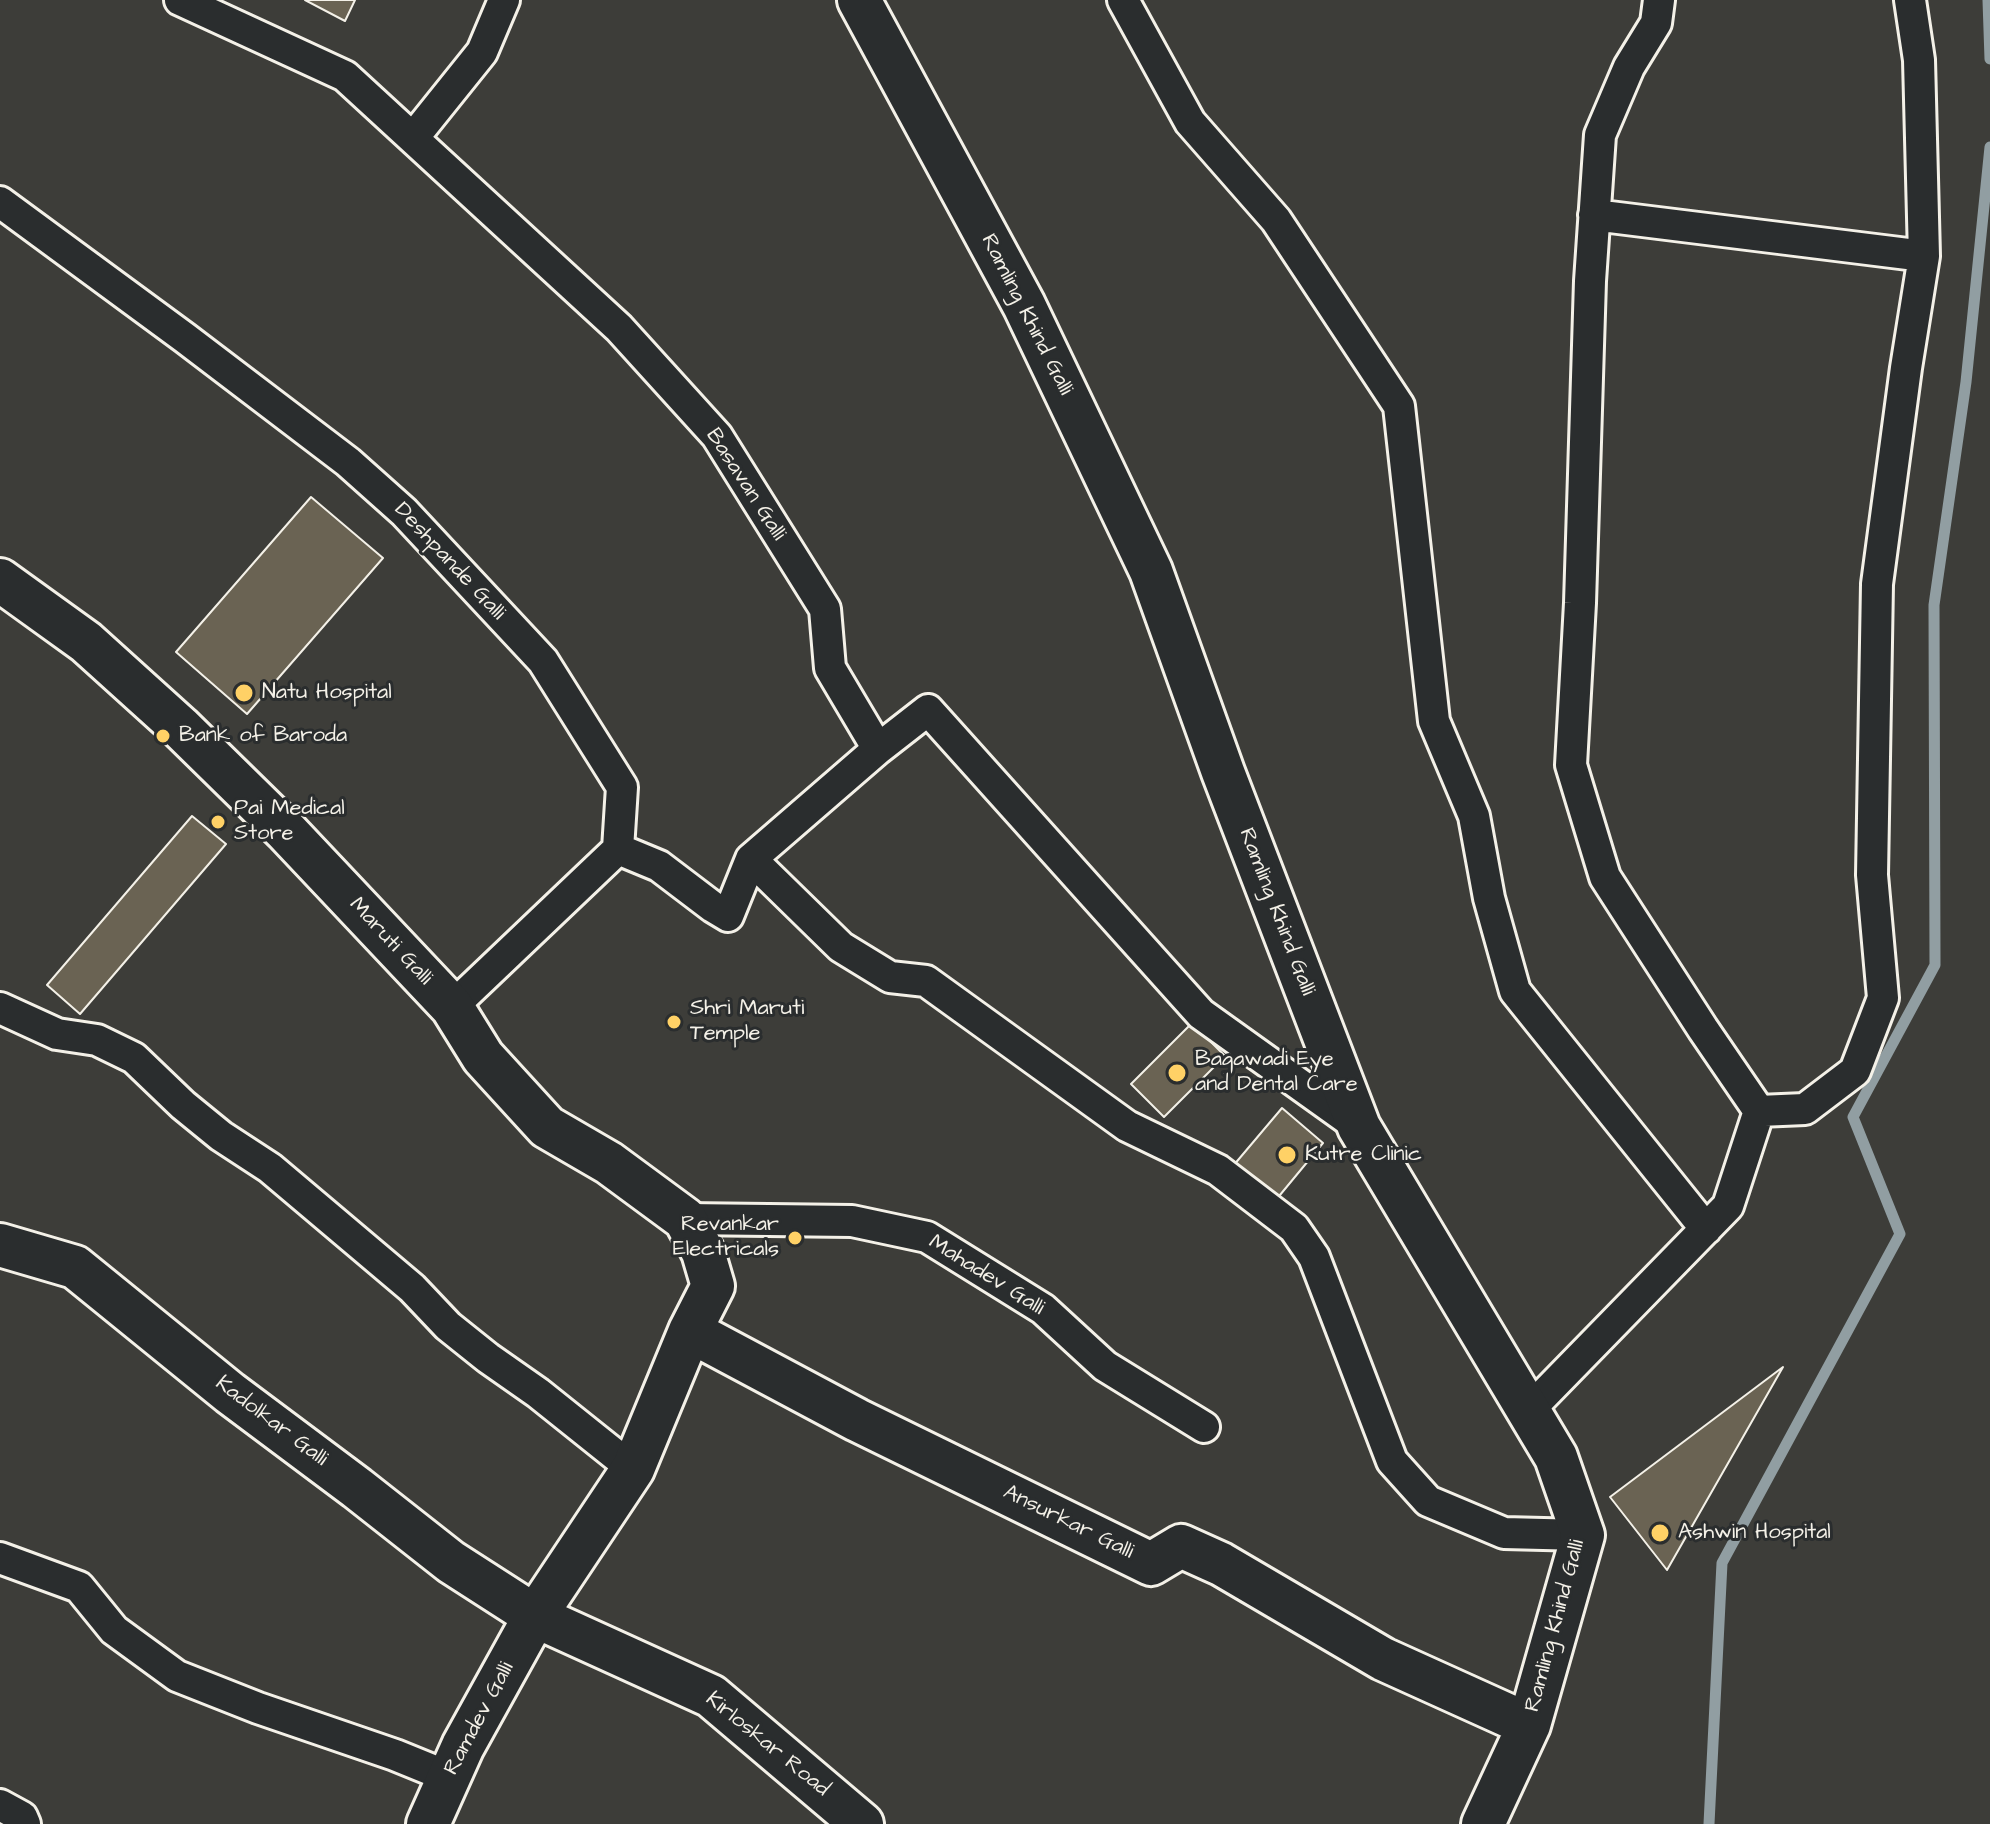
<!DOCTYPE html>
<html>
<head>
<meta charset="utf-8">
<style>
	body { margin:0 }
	canvas { display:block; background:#3d3d39 }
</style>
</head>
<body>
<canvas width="1990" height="1824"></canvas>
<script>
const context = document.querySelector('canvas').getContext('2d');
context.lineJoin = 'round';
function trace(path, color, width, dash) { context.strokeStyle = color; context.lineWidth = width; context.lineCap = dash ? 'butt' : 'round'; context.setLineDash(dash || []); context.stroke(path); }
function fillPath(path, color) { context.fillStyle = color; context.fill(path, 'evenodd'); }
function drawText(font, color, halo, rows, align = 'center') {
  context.font = font + ' "Architects Daughter",sans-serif'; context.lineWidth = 6; context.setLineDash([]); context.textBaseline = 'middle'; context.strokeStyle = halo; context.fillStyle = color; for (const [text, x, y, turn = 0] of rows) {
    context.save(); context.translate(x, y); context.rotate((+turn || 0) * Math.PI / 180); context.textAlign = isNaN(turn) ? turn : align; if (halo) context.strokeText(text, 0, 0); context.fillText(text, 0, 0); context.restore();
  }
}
const stream = new Path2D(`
	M1988 0 1990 59
	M1709 1824 1722 1563 1900 1234 1853 1117 1935 965 1934 605 1966 382 1990 147`);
const building = new Path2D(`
	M305 0H355L345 21Z
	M311 497 383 558 247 714 176 652Z
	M192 816 226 844 80 1014 47 985Z
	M1192 1023 1225 1056 1164 1117 1131 1084Z
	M1282 1108 1323 1143 1275 1201 1233 1166Z
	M1783 1367 1667 1570 1610 1497Z`);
const street = new Path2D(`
	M180 0 345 76 619 328 717 436 825 609 830 668 878 749 751 859 728 916 713 907 659 866 618 849
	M1123 0 1190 122 1276 220 1399 406 1434 721 1474 816 1489 898 1515 991 1706 1229
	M1659 0 1656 23 1629 67 1600 135 1590 281 1580 603 1571 765 1605 877 1703 1029 1759 1111 1805 1109 1855 1071 1883 998 1872 875 1877 584 1906 368 1924 256 1919 60 1910 0
	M413 138 482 52 504 0
	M0 202 185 338 348 462 404 512 543 661 622 787 618 849 452 1007
	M1594 215 1924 256
	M878 749 928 710 1201 1014 1359 1127
	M751 859 841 947 890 977 926 981 1127 1126 1218 1170 1294 1228 1314 1257 1392 1461 1428 1501 1504 1533 1583 1535
	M0 1008 57 1034 97 1040 134 1058 183 1105 221 1136 270 1168 412 1288 448 1326 488 1358 538 1393 633 1469
	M685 1219 852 1221 927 1237 1043 1309 1105 1366 1204 1427
	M1528 1411 1728 1206 1759 1111
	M0 1558 79 1587 114 1630 177 1676 258 1708 395 1755 449 1777
	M0 1805 22 1817 25 1824`);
const secondary = new Path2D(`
	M859 0 1024 305 1151 571 1223 772 1359 1127 1556 1457 1583 1535 1529 1725 1483 1824
	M0 580 86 642 180 727 286 831 452 1007 483 1057 547 1127 609 1163 685 1219 703 1252 713 1286 690 1331 633 1469 535 1616 463 1746 428 1824
	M0 1245 75 1267 230 1393 357 1488 451 1562 535 1616 711 1696 862 1824
	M690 1331 857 1420 1151 1564 1181 1546 1221 1564 1383 1659 1529 1725`);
const markers = [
	[244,693,10,"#ffd166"],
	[163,736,8,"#ffd166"],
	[218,822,8,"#ffd166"],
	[674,1022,8,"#ffd166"],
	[1177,1073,10,"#ffd166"],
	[1287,1155,10,"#ffd166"],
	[795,1238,8,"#ffd166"],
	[1660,1533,10,"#ffd166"]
];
const streetNames = [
	["Ramling Khind Galli",1026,315,63],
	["Basavan Galli",745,485,57],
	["Deshpande Galli",449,562,47],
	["Ramling Khind Galli",1276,912,69],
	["Maruti Galli",390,942,47],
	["Mahadev Galli",986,1276,32],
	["Kadolkar Galli",271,1422,37],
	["Ansurkar Galli",1068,1523,26],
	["Ramling Khind Galli",1556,1626,-75],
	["Ramdev Galli",480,1719,-62],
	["Kirloskar Road",767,1745,39]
];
const poiNames = [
	["Natu Hospital",262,693],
	["Bank of Baroda",179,736],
	["Pai Medical",234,809],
	["Store",234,834],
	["Shri Maruti",690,1009],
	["Temple",690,1034],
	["Bagawadi Eye",1195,1060],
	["and Dental Care",1195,1085],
	["Kutre Clinic",1305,1155],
	["Revankar",779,1225,"right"],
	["Electricals",779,1250,"right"],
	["Ashwin Hospital",1678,1533]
];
trace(stream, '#919ea2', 11);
fillPath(building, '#6a6353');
trace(building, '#f4f1e8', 2);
trace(street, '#f4f1e8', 36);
trace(secondary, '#f4f1e8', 48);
trace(street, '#2a2d2e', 30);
trace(secondary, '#2a2d2e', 42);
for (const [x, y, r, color] of markers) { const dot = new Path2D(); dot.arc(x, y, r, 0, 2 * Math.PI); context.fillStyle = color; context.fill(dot); trace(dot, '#2a2d2e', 3); }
drawText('22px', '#f4f1e8', '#2a2d2e', streetNames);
drawText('22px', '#f4f1e8', '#2a2d2e', poiNames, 'left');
</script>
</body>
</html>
